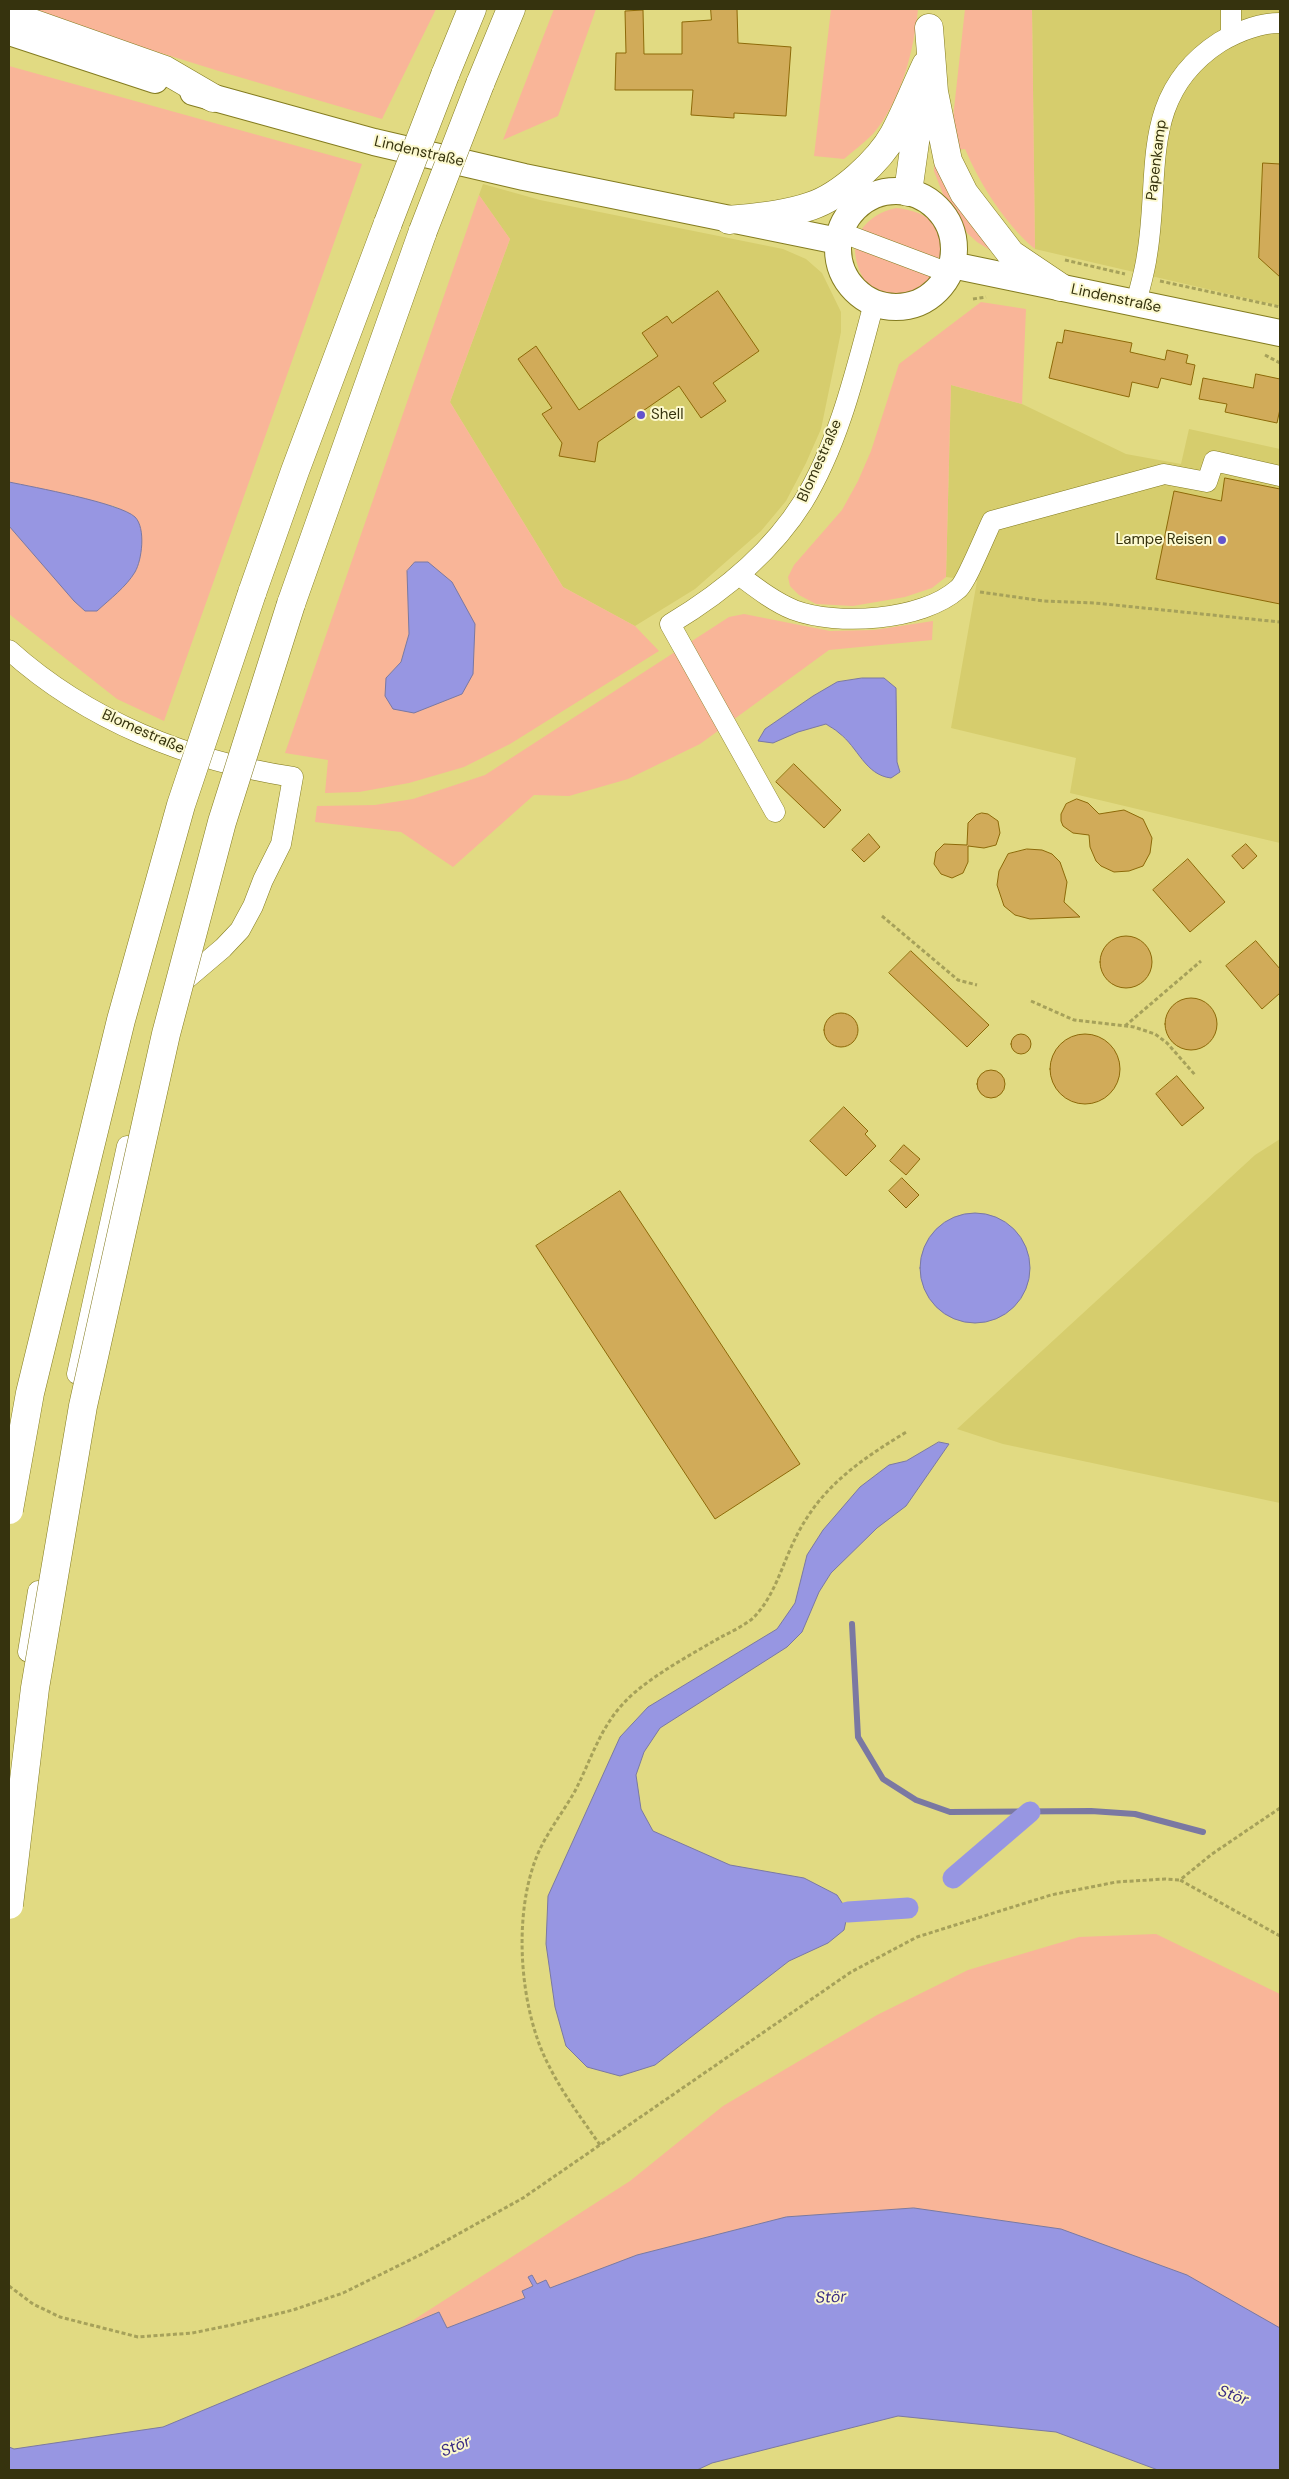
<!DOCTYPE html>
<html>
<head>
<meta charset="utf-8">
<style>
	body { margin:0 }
	#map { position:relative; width:1289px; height:2479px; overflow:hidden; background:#e1da82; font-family:"DM Sans",sans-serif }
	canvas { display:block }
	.frame { position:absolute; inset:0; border:10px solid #36330e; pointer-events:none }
</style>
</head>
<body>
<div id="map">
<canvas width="1289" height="2479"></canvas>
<div class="frame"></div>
</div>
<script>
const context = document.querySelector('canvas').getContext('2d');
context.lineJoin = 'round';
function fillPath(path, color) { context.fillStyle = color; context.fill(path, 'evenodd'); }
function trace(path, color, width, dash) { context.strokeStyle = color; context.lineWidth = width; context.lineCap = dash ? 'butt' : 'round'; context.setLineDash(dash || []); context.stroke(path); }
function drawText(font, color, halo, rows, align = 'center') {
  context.font = font + ' "DM Sans",sans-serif'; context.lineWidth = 4; context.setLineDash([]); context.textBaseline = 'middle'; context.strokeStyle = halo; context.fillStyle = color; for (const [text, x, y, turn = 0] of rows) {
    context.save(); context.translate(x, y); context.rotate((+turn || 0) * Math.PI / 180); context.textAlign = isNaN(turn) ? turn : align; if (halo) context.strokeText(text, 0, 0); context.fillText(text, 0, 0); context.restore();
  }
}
const built = new Path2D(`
	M1032 9H1280V306L1035 249Z
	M483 184 540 200 783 249 806 259 822 273 841 312V332L821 429 806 463 786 501 761 531 695 589 635 626 563 587 450 402 510 239 479 195Z
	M951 385 1022 404 1126 454 1181 464 1189 429 1280 449V843L1070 793 1076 758 951 728 977 581 946 577Z
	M1280 1139V1503L1003 1444 957 1429 1255 1155Z`);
const green = new Path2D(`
	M19 9H436L382 119 222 72Z
	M554 9H596L558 116 503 140Z
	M831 9H918C914 51 901 101 873 134 864 143 853 151 844 159L814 156Z
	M965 9H1032L1035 249C1005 224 980 184 965 149L956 150 953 118Z
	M9 66 362 164 164 721 117 699 9 614V526L85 611H97L135 571 117 507 9 482Z
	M934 152 1003 258 977 242 967 233 957 212 946 202 934 171Z
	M479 195 510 239 450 402 563 587 635 626 659 651 510 744 464 767 409 783 359 792 325 793 328 760 285 753ZM407 571 414 713 386 678 401 662 409 634Z
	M896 208C930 211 950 230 944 265L860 231C871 217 880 212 896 208Z
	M855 244 938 278C934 283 929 289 924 292 887 315 853 283 855 244Z
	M981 302 1026 309 1022 404 951 385 946 577 932 588 905 597 853 606 816 604 799 595 790 586 788 577 794 565 842 510 858 481 871 451 899 364Z
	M744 614 830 631 874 630 933 621 932 640 829 650 700 744 628 779 569 796 534 795 453 867 401 832 315 822 317 806 375 805 413 799 485 775 729 617Z
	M1156 1934 1280 1994V2328L1278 2329 1187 2275 1061 2229 914 2208 786 2217 637 2255 550 2288 537 2284 532 2275 533 2286 522 2291 525 2298 447 2328 438 2312 401 2328 630 2181 723 2106 877 2015 968 1970 1079 1937Z`);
const water = new Path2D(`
	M9 482C33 487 120 503 135 517 146 528 142 560 135 572 126 587 110 599 97 611H85L74 601 9 526Z
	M415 562H428L452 582 475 624 473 674 462 694 414 713 393 709 385 696 386 678 401 662 409 634 407 571Z
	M862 678H884L896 688 897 762 900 772 891 778C865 775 858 747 839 733 835 729 830 727 826 724L798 732 773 743 758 741 765 729 813 696 837 682Z
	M920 1268a55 55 0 1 1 110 0a55 55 0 1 1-110 0Z
	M939 1442 949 1444 906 1506 877 1528 831 1573 819 1592 802 1632 787 1647 660 1728 644 1752 636 1775 641 1809 653 1831 730 1865 804 1878 837 1895 848 1912 844 1930 828 1943 789 1961 655 2065 620 2076 587 2067 566 2046 555 2007 546 1944 548 1896 620 1737 648 1707 777 1629 795 1603 807 1555 823 1530 860 1487 889 1465 906 1461Z
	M914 2208 1061 2229 1187 2275 1280 2328V2470H1158L1056 2432 898 2416 712 2463 697 2470H9V2447L14 2449 163 2427 439 2312 447 2328 525 2298 522 2291 533 2286 528 2277 532 2275 537 2284 546 2280 550 2288 637 2255 786 2217Z`);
const stream = new Path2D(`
	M852 1624 858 1737 883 1779 916 1800 950 1812 1091 1811 1135 1814 1203 1832`);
const canal = new Path2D(`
	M953 1878 1030 1812
	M848 1912 908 1908`);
const building = new Path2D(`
	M711 9H737L738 43 791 47 786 116 734 113V118L691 115 693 90H615L616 53H626L625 11 643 10 644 54H682V22L711 20Z
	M1263 163 1280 164V277L1259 258Z
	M718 291 759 351 713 383 726 401 701 418 679 386 598 442 595 462 559 456 562 443 542 414 552 408 518 359 536 346 579 410 658 356 642 333 667 316 672 323Z
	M1065 330 1132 343 1130 352 1165 360 1167 350 1188 355 1186 363 1195 365 1191 385 1161 378 1158 388 1132 382 1129 397 1049 378 1057 342 1062 343Z
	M1256 374 1280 379V409L1277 423 1225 412 1227 404 1199 399 1203 378 1253 388Z
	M1225 478 1280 489V604L1156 579 1174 491 1221 501Z
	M794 764 841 810 824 828 776 782Z
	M1077 799 1088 803 1099 814 1124 810 1143 819 1152 838 1150 853 1143 866 1129 871 1114 872 1101 866 1096 861 1090 847 1089 835 1073 833 1063 826 1061 821V814L1066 804Z
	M982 813 988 814 998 821 1000 833 996 845 984 848 968 846V862L963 873 952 878 941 874 934 864 936 852 944 844 967 845 968 823 976 815Z
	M869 834 880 847 864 862 852 850Z
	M1246 844 1257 856 1243 869 1232 856Z
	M1027 849 1042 850 1052 854 1060 862 1067 882 1064 902 1080 917 1030 919 1015 915 1004 906 997 885 999 871 1008 854Z
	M1188 859 1225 902 1190 932 1153 890Z
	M1100 962a26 26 0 1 1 52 0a26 26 0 1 1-52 0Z
	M1256 941 1280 969V993L1262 1009 1226 966Z
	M911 951 989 1025 967 1047 889 973Z
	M1165 1024a26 26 0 1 1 52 0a26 26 0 1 1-52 0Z
	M824 1030a17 17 0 1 1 34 0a17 17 0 1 1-34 0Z
	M1011 1044a10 10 0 1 1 20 0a10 10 0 1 1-20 0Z
	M1050 1069a35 35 0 1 1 70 0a35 35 0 1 1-70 0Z
	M977 1084a14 14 0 1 1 28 0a14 14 0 1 1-28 0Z
	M1177 1076 1204 1108 1182 1126 1156 1094Z
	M844 1107 868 1131 865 1134 876 1146 846 1176 810 1141Z
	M904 1145 920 1159 906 1175 890 1161Z
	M902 1178 919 1195 906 1208 889 1191Z
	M620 1191 800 1464 715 1519 536 1246Z`);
const path = new Path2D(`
	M1065 260 1125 274
	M1160 281 1280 307
	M973 299 986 297
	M1265 355 1280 363
	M980 592 1044 601 1095 603 1280 622
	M882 916 958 980 977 985
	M1031 1001 1074 1020 1134 1027 1155 1034 1167 1043 1196 1076
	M1125 1026 1201 961
	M1280 1808 1212 1854 1180 1880 1280 1936
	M600 2145C582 2119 563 2094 549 2066 520 2011 513 1920 535 1861 544 1836 562 1814 575 1791 594 1754 601 1722 634 1693 660 1671 692 1654 721 1637 731 1632 743 1626 752 1619 775 1597 782 1564 796 1537 821 1486 862 1459 908 1431
	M9 2286 33 2304 60 2317 138 2337 192 2333 232 2325 293 2310 343 2293 424 2253 523 2198 851 1972 917 1937 1051 1895 1116 1882 1165 1879 1180 1880`);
const minor = new Path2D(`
	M1231 36V9
	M840 232 949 273
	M1136 303C1140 287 1145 271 1147 255 1161 173 1138 95 1220 42 1239 31 1258 23 1280 23
	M739 575C755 587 774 602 794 610 837 626 922 621 958 589 966 583 986 533 992 521L1164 474 1207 482 1214 461 1280 476
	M9 650C88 721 189 761 293 777L281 844 263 880 253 906 240 930 223 948 177 987
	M775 812 670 624C720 594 771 553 803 502 839 443 856 370 874 303
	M77 1374 127 1146
	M28 1652 38 1591`);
const major = new Path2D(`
	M9 32 155 80
	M193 92 374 142 524 177 838 241
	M838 249a58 58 0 1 1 116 0a58 58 0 1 1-116 0Z
	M952 265 1280 333`);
const highway = new Path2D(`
	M9 15 165 70 213 98
	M929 28 934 92 948 161 964 193 1011 254 1060 287
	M445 75 472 9
	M480 84 511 9
	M908 192 922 92
	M729 220C757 217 785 215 811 206 841 196 879 161 894 134 906 112 915 88 926 65
	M252 593 295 471 388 223
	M291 604 423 231`);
const highwayBridge = new Path2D(`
	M388 223 445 75
	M423 231 480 84
	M9 1510 30 1393 121 1020 181 805 252 593
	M9 1905 35 1688 83 1406 166 1034 222 822 291 604`);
const markers = [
	[641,415,5,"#6354cd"],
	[1222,540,5,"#6354cd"]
];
const streetNames = [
	["Lindenstraße",419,152,13],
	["Papenkamp",1157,160,-83],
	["Lindenstraße",1116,299,12],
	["Blomestraße",820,461,-66],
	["Blomestraße",143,732,24]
];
const poiNames = [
	["Shell",651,415],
	["Lampe Reisen",1212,540,"right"]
];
const waterNames = [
	["Stör",831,2298,-2],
	["Stör",1233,2396,20],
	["Stör",456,2447,-23]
];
fillPath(built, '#d6cd6d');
fillPath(green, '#f9b598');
fillPath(water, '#9796e2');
trace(water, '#7a78a2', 1);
trace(stream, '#7a78a2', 6);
trace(canal, '#9796e2', 21);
fillPath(building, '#d1ab59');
trace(building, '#8d6908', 1);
trace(minor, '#847c20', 21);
trace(major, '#847c20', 28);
trace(highway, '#847c20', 29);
trace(path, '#a6a15a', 3, [4, 2.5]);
trace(minor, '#fff', 20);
trace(major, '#fff', 26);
trace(highway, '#fff', 28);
trace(highwayBridge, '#847c20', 29, []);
trace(highwayBridge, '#fff', 28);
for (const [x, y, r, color] of markers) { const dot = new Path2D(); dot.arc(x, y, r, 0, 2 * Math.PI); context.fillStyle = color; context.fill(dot); trace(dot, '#fcf9cf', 2); }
drawText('15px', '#36330e', '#fcf9cf', streetNames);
drawText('15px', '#36330e', '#fcf9cf', poiNames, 'left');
drawText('italic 16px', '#3a2d85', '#fcf9cf', waterNames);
</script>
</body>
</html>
